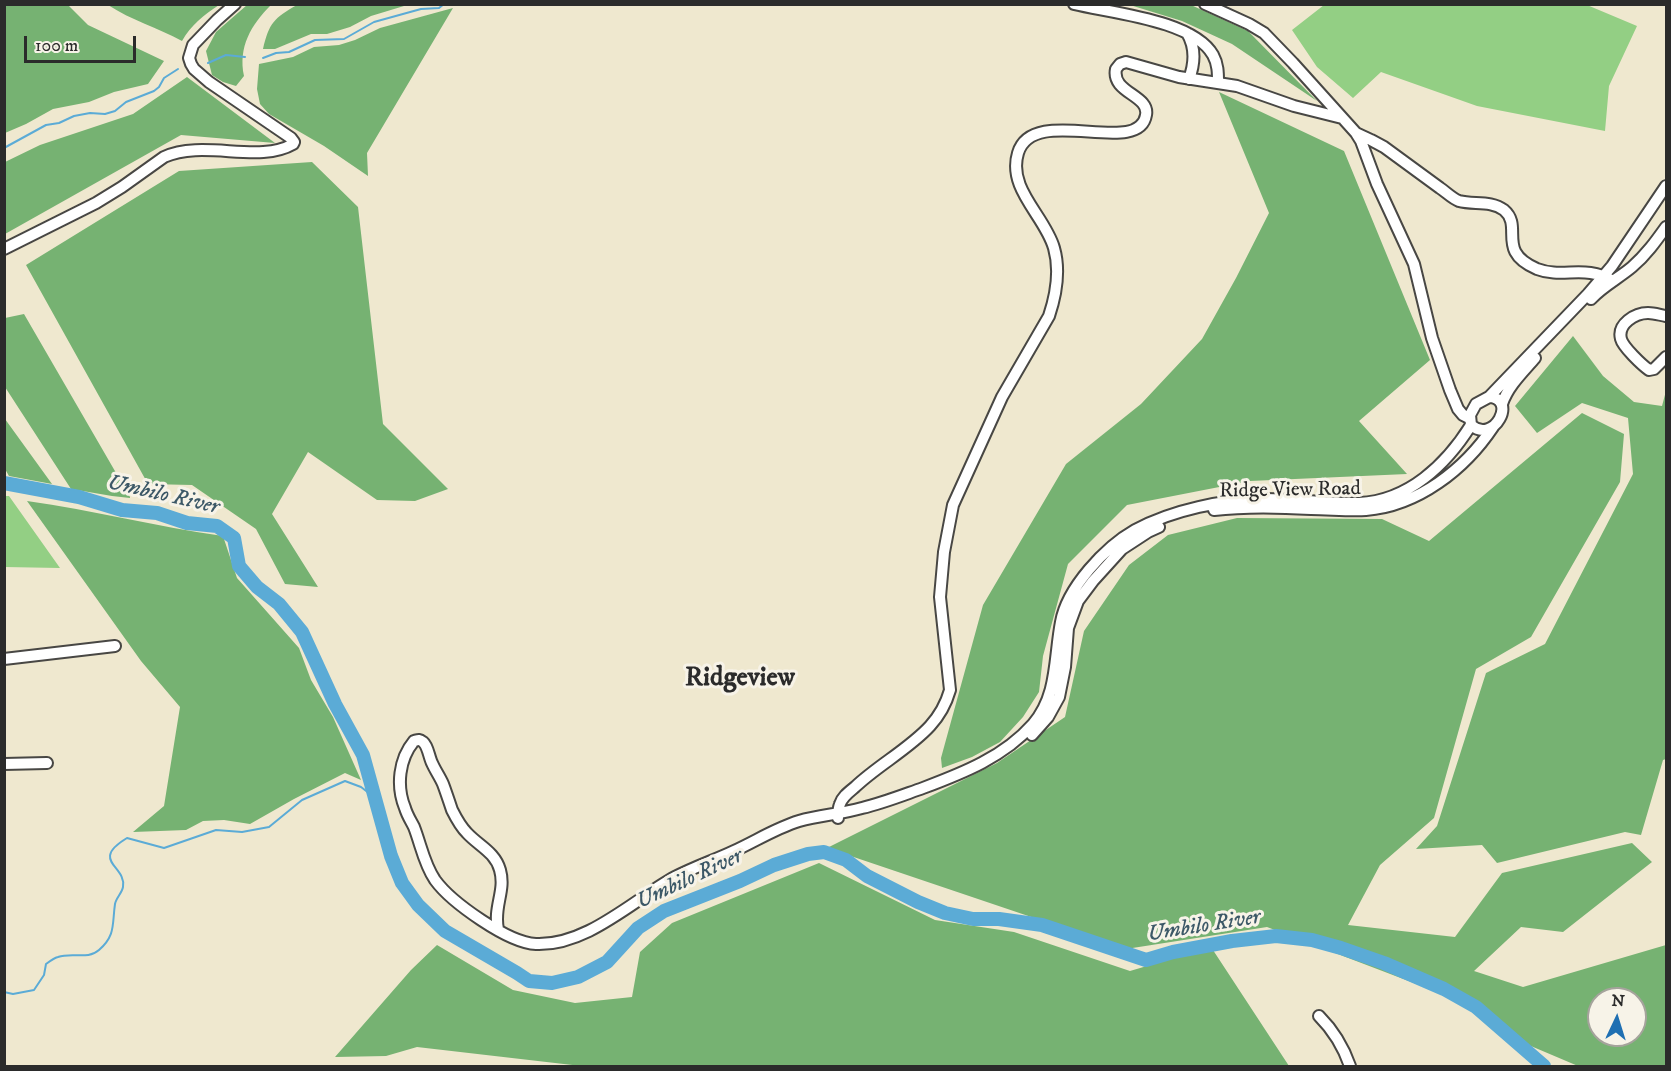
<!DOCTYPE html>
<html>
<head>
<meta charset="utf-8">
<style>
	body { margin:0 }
	#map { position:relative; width:1671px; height:1071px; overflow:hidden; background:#efe8cf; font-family:"IM FELL DW Pica",serif }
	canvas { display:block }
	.frame { position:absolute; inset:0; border:6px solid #2b2b2b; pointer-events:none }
	.north { position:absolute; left:1587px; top:987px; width:60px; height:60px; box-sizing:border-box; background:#f7f3e8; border:2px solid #a5a39c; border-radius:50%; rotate:4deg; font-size:16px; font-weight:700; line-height:24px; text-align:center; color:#2b2b2b }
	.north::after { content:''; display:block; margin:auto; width:21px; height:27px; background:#1f6fb2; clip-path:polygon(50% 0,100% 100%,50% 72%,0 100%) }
	.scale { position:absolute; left:24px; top:36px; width:112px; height:27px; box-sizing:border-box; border:3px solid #2b2b2b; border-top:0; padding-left:8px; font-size:18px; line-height:21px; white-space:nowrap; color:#2b2b2b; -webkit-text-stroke:4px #f7f3e8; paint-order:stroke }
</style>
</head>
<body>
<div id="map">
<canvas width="1671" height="1071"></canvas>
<div class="frame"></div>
<div class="north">N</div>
<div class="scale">100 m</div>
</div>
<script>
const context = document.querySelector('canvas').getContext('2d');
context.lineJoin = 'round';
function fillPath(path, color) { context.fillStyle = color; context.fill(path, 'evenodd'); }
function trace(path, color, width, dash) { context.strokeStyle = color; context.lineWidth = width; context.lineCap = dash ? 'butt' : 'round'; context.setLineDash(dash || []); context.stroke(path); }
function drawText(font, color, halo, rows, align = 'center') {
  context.font = font + ' "IM FELL DW Pica",serif'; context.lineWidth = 6; context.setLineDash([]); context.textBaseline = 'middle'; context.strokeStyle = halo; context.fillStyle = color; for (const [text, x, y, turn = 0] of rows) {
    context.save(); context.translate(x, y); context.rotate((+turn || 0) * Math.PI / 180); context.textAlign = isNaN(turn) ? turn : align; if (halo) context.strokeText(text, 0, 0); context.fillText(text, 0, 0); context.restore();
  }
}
const green = new Path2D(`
	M1324 5H1587L1637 26 1609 86 1605 131 1477 106 1381 72 1353 98 1317 67 1292 30Z
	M4 496H9L60 568 5 567Z`);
const forest = new Path2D(`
	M5 4 68 5 88 25 164 61 148 84 114 92 89 102 53 109 26 124 5 133Z
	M108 5H219C204 15 191 25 182 41 158 28 131 20 108 5Z
	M247 5H271C251 25 238 47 244 76L236 86 223 82 212 75 206 51 216 32Z
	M297 5V4L418 5 404 6 371 16 350 27 327 34H311L275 49H263C269 23 274 18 297 5Z
	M1130 5H1191L1248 31 1317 101 1232 44 1182 21Z
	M453 8 367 153 368 176 324 146 269 114 260 104 257 89 259 64 293 57 314 47 339 45 355 40 380 28Z
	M187 77 275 143 181 135 5 234V162L40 145 133 114Z
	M1219 92 1344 151 1430 360 1359 421 1407 474 1250 481 1127 505 1068 564 1043 656 1039 692 1023 717 1000 742 972 757 942 768 941 758 983 605 1066 464 1141 404 1202 339 1236 278 1269 213Z
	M312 162 358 207 383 424 448 489 415 501 377 500 308 452 272 514 318 587 285 584 256 529 192 485 148 484 26 265 179 171Z
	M24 314 130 497V498L112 496 71 489 5 387V318Z
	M1573 336 1603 376 1634 402 1662 406 1666 391V759L1663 760 1641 835 1625 832 1497 863 1482 845 1416 849 1437 826 1486 673 1545 644 1633 474 1628 418 1582 403 1537 433 1515 406Z
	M1582 413 1624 434 1620 482 1531 637 1476 669 1434 818 1380 865 1348 925 1455 937 1502 873 1632 843 1652 862 1563 932 1521 927 1474 971 1523 987 1666 945V1066H1578L1519 1041 1461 1001 1267 927 1126 949 827 848 997 763 1065 717 1084 631 1129 565 1168 535 1237 518 1382 519 1429 541ZM1599 999H1635V1035H1599Z
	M4 419H5L52 484 9 476 5 469Z
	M27 501C93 510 157 527 223 536L237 578 299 648 311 680 333 717 361 780 345 773 294 799 250 824 224 820 203 821 186 830 133 832 164 806 180 707 141 661Z
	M819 863 935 920 1014 932 1130 971 1211 947 1289 1066H581L417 1047 386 1056 335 1057 411 970 437 945 513 990 575 1003 632 997 640 952 672 923Z`);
const stream = new Path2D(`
	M263 58 276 53 289 52 315 40 344 39 374 22 421 9 439 8 444 4
	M208 63 226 55 245 57
	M4 148 46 125 59 123 74 116 90 113 105 114 115 111 126 102 154 91 159 87 164 78 178 69
	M4 992 13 994 34 990 44 975 46 964C50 961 54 958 58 957 72 952 88 960 99 950 116 935 112 924 115 904 116 898 122 893 123 887 127 866 89 861 127 838L164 848 216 830 242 832 269 827 302 800 345 781 361 787 374 797`);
const river = new Path2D(`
	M4 483 79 497 122 510 157 513 187 523 217 526 234 538 239 566 257 587 279 604 302 632 335 704 363 755 391 856 402 883 418 905 445 931 517 973 529 981 552 983 578 977 607 962 638 928 664 911 740 881 774 865 808 854 824 852 846 860 867 876 918 902 945 913 973 919H999L1042 925 1146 960 1173 952 1232 941 1276 936 1312 940 1341 948 1384 963 1444 989 1476 1007 1544 1066`);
const minor = new Path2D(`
	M1074 4C1111 13 1193 20 1213 55 1218 64 1218 73 1218 82
	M1205 4 1249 24 1264 33 1293 63 1356 133 1361 141 1377 184 1414 264 1432 338 1450 390 1458 409 1463 415 1469 418
	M1187 33C1196 48 1195 63 1189 79
	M1356 133 1371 140 1384 147C1403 161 1421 174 1440 188 1446 192 1453 199 1459 201 1473 205 1491 200 1504 210 1524 227 1495 251 1537 269 1563 279 1585 264 1613 281
	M4 249 96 203 122 187 164 157C203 139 259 164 293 144L294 142 291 138 209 82 194 69 191 64 189 58 193 45 217 20 235 4
	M1591 299C1603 286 1619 278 1632 267 1646 255 1656 241 1666 227
	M1666 316C1660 315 1654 313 1648 313 1635 313 1617 324 1621 339 1623 347 1642 365 1649 370L1654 369 1666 357
	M1489 397 1588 294 1612 266 1666 186
	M1489 397C1518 398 1494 445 1471 425L1470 415 1476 404Z
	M1502 404C1508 386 1523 372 1535 358
	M1214 510C1247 506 1278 507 1311 509 1329 509 1348 511 1366 510 1418 506 1465 469 1493 427
	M4 659 115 646
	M1032 735 1048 717 1059 697 1065 667 1068 628 1078 601 1093 581 1122 549 1148 532 1159 527
	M4 764 47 763
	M838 818C838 813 838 809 840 804 842 797 849 792 855 787 878 765 909 749 930 726 940 715 946 704 950 690L940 597 944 552 953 505 1002 397 1049 316C1056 295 1060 269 1054 248 1045 216 1007 189 1018 153 1033 103 1139 158 1146 115 1150 95 1111 93 1116 69L1120 64 1126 62 1179 77 1237 86 1294 106 1342 118
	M498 929C493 907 506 891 500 870 495 852 479 846 467 833 461 827 456 818 452 810 449 801 446 792 443 784 440 777 435 770 432 763 429 757 428 746 423 742 419 739 418 740 414 741 399 759 396 786 405 808 407 815 411 821 414 827 421 845 424 864 435 880 451 902 508 943 536 944 587 946 633 900 675 877 694 867 715 860 734 851 756 841 776 828 799 821 820 815 841 814 862 808 883 803 903 795 923 788 963 773 1004 757 1033 724 1058 695 1054 658 1061 622 1067 588 1105 547 1135 530 1172 510 1224 499 1266 499 1297 499 1328 504 1359 503 1408 501 1446 465 1471 425
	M1319 1016C1334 1031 1343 1046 1350 1066`);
const streetNames = [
	["Ridge View Road",1290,491,-1]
];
const waterNames = [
	["Umbilo River",163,496,13],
	["Umbilo River",690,880,-25],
	["Umbilo River",1204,927,-9]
];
const districtNames = [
	["Ridgeview",740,679]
];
fillPath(green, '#93cf84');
fillPath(forest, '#76b272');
trace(stream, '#5babd6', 2);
trace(river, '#5babd6', 14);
trace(minor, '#484744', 14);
trace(minor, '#fff', 10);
drawText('21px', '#2b2b2b', '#f7f3e8', streetNames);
drawText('italic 22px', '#3c5867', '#f7f3e8', waterNames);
drawText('bold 27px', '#2b2b2b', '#f7f3e8', districtNames);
</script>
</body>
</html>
